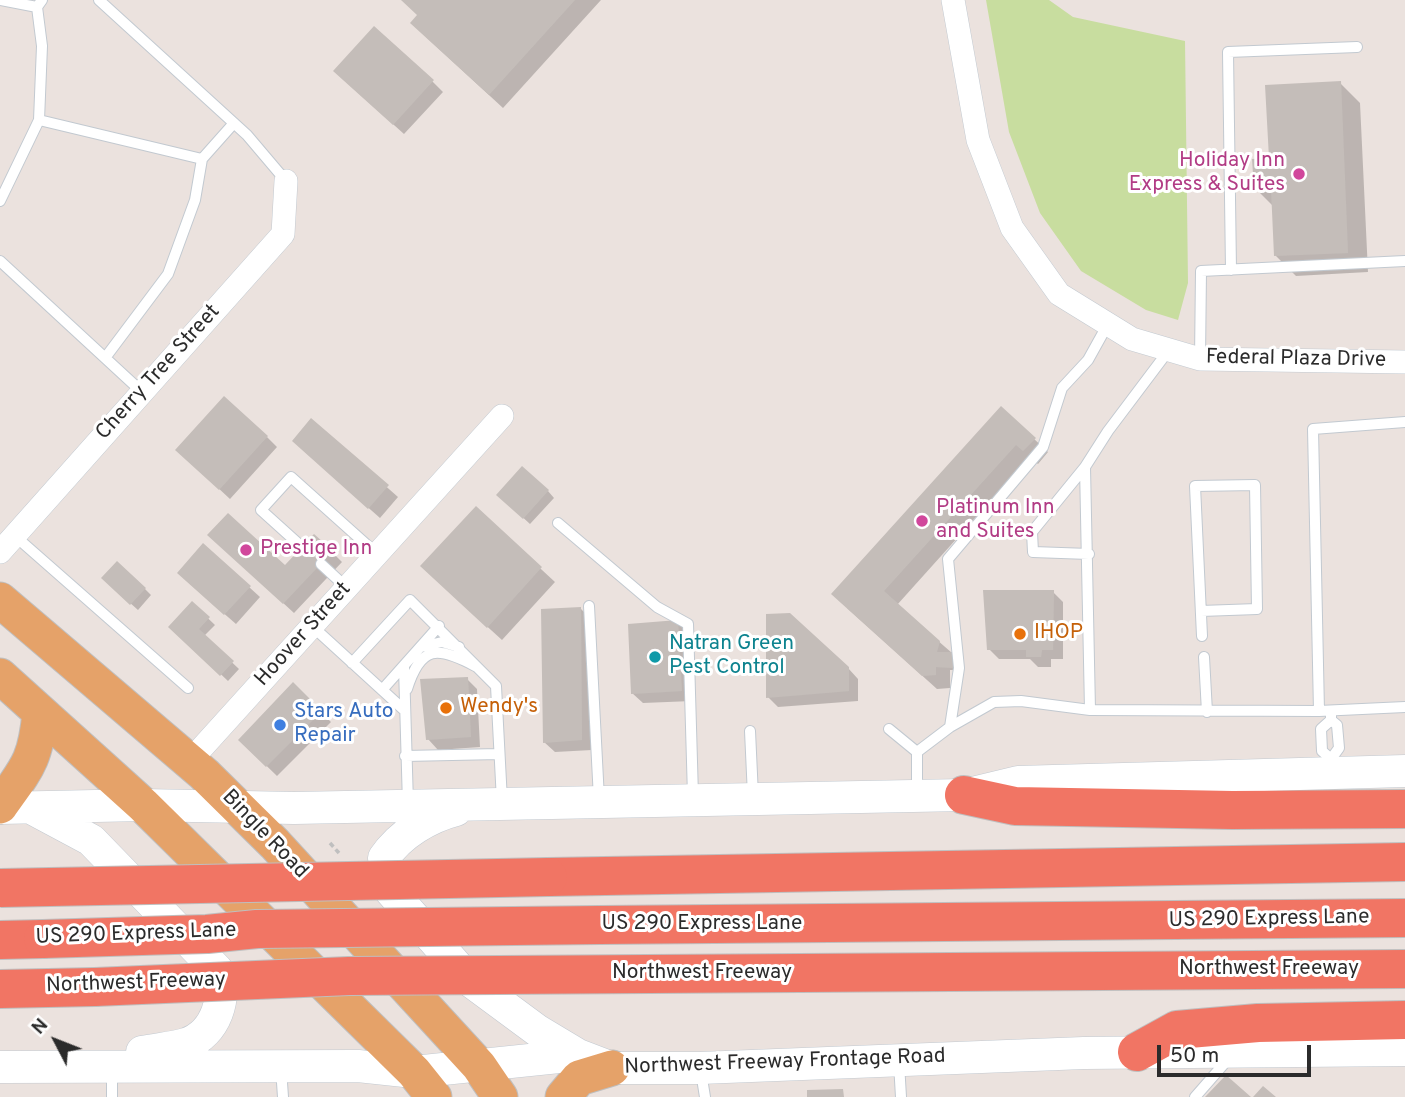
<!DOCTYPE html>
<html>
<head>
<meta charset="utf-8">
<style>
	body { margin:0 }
	#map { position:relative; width:1405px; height:1097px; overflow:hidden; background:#ebe2de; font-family:Overpass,sans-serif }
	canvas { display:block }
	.north { position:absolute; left:21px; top:1006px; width:70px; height:70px; -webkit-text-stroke:5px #fff; paint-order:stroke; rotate:312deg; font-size:19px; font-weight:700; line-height:28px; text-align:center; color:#2b2b2b }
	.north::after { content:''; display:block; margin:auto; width:24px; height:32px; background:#2b2b2b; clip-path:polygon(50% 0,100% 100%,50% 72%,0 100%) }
	.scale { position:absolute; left:1157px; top:1045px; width:154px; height:32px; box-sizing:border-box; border:4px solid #2b2b2b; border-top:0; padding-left:9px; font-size:21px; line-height:24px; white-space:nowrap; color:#2b2b2b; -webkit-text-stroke:5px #fff; paint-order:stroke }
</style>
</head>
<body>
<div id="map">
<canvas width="1405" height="1097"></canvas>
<div class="north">N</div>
<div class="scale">50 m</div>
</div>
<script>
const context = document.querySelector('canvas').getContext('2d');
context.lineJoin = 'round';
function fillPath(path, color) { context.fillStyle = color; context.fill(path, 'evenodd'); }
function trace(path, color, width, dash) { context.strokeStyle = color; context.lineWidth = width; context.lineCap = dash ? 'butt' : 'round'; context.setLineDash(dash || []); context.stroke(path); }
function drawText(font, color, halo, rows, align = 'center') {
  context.font = font + ' Overpass,sans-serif'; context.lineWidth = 6; context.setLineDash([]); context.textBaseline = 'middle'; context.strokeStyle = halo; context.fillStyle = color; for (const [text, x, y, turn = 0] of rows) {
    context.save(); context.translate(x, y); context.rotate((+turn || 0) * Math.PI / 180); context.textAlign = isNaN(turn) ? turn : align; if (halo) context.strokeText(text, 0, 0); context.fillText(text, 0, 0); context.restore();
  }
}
const green = new Path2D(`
	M986 0H1049L1073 17 1185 41 1188 283 1178 320 1146 310 1081 271 1040 213 1009 132Z`);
const shadow = new Path2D(`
	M403 0H601L503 108 426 37 419 16Z
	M432 81 443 92 404 134 346 82Z
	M1340 83 1360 103 1368 272 1296 276 1276 256 1273 206 1256 189 1271 160Z
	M1001 408 1048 452 1038 464 1030 457 897 605 952 653 955 670H950V688L937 689 847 608Z
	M312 421 398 497 380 518 304 451Z
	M267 437 277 447 230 499 188 460Z
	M548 491 554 498 530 524 505 501Z
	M476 509 555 582 502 640 436 580Z
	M220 545 286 567 332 552 342 562 294 613Z
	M189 583 249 587 260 597 236 624Z
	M110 585 145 589 151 595 138 610Z
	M1053 592 1063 602V659H1051V667H1038L1030 659H999L989 649Z
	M192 603 215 625 204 636 239 669 228 681 171 627Z
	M581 609 591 619 592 750 555 752 544 742Z
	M678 621 688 632 692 701 643 703 632 693Z
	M848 668 858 679V701L778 707 768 697Z
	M467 679 477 689 480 747 438 750 428 739Z
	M293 685 331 722 277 776 240 740Z`);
const building = new Path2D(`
	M401 0H575L489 95 410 23 417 15Z
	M374 26 434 80 393 125 333 71Z
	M1341 81 1348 253 1274 256 1271 189H1254L1252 159 1269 158 1265 85Z
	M224 396 268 436 219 490 175 450Z
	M1001 406 1036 438 1023 451 1016 445 884 591 940 641 937 652H953V668L936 667V675L922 676 831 594Z
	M311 418 389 485 368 509 292 441Z
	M522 466 549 490 523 519 496 495Z
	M476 506 542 567 487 628 420 566Z
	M228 513 285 565 314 534 333 551 283 604 207 535Z
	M203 543 251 586 224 615 177 573Z
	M117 561 146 588 130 605 101 578Z
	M983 590H1054L1053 650H1042L1041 657H1026V650H987Z
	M192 601 210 617 199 629 234 661 220 676 168 627Z
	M581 607 582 740 543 743 541 609Z
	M790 613 849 667V691L766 698V614Z
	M678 620 682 691 631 694 628 624Z
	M468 677 471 737 426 740 420 679Z
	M293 682 322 711 266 767 238 740Z
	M1226 1075 1251 1097H1205Z
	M1263 1086 1276 1097H1253Z
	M843 1089 844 1097H807V1090Z`);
const path = new Path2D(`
	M330 843 339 853`);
const lane = new Path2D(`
	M0 0 37 7
	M99 0 247 135 286 181
	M39 120 202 159 234 123
	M0 201 39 120 42 46 37 7 42 0
	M0 261 142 392
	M1231 270 1228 52 1357 47
	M105 358 168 274 195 200 202 159
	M1200 359 1201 271 1405 261
	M1405 422 1313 429 1319 711 1405 707
	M1085 467 1032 532 1033 552 1089 554
	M558 523 657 607 688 624 693 796
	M15 536 188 688
	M302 547 261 510 291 477 377 554
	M321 564 347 588
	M589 606 599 799
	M1201 611 1257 609 1255 485 1195 486 1202 636
	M312 626 403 709
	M421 647 442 642 459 647
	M1204 657 1207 712
	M352 663 410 600 496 686 502 801
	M404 667 408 804
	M407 689C421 645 437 646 475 666
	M382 690 439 626
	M1090 710 1085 467 1108 431 1169 350
	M950 727 959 668 948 559 1043 447 1062 388 1088 360 1108 324
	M889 729 917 752V794
	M750 731 753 796
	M917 752 950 727 994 702 1021 701 1090 710 1319 711
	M405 756 499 754
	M1331 759 1322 751 1321 729 1331 720
	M1331 770V759L1339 748 1337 725 1331 720V711
	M899 1063 901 1097
	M112 1068V1097
	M281 1068 283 1097
	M701 1072 705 1097
	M1195 1097 1230 1057`);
const street = new Path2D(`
	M953 0 978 140 1012 228 1059 294 1132 339 1200 359 1405 362
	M0 552 283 234 286 181
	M190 761 502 416`);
const secondary = new Path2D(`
	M0 808 143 805 294 808 964 795 1018 782 1405 771
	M33 809 91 840 217 970C228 996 216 1034 186 1044 172 1048 156 1049 142 1052
	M456 810C429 817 400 834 384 858L389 889 469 980 538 1031 578 1055
	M0 1067 358 1066 414 1072 578 1055 612 1068H700L1084 1053 1405 1050`);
const primary = new Path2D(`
	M0 600 204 774 275 844 479 1066 500 1097
	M0 676 143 805 414 1072 434 1097
	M0 806C27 768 36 760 40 712
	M563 1097 579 1078 612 1068`);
const highway = new Path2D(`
	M964 795 1015 806 1232 810 1405 809
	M548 877 1405 862
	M599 925 1405 918
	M0 940 43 939
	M648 974 1405 969
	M0 989 95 987
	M1137 1052 1177 1030 1258 1023 1405 1020`);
const highwayBridge = new Path2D(`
	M0 888 548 877
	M43 939 207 934 257 929 599 925
	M95 987 349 976 648 974`);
const markers = [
	[1299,174,7,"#d1479c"],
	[922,521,7,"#d1479c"],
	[246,550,7,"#d1479c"],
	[1020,634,7,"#e8710a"],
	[655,657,7,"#0f9aa8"],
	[446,708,7,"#e8710a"],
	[280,725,7,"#3f7fe0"]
];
const hotelNames = [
	["Holiday Inn",1285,162,"right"],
	["Express & Suites",1285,186,"right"],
	["Platinum Inn",936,509],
	["and Suites",936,533],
	["Prestige Inn",260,550]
];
const streetNames = [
	["Federal Plaza Drive",1296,360,1],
	["Cherry Tree Street",159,373,-48],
	["Hoover Street",304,635,-48],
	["Bingle Road",264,835,46],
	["US 290 Express Lane",1269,920,-1],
	["US 290 Express Lane",702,925],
	["US 290 Express Lane",136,935,-2],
	["Northwest Freeway",1269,970],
	["Northwest Freeway",702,974],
	["Northwest Freeway",136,984,-2],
	["Northwest Freeway Frontage Road",785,1063,-2]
];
const foodNames = [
	["IHOP",1034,634],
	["Wendy's",460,708]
];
const cultureNames = [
	["Natran Green",669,645],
	["Pest Control",669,669]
];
const shopNames = [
	["Stars Auto",294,713],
	["Repair",294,737]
];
fillPath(green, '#c8dd9f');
fillPath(shadow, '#0003');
fillPath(building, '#c4bdb9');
trace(lane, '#c2c9d0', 12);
trace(street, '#c2c9d0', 24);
trace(secondary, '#c2c9d0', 33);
trace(primary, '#bfbfbf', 37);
trace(highway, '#bfbfbf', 40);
trace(path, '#bfbfbf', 3.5, [5, 3.5]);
trace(lane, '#fff', 10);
trace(street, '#fff', 23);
trace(secondary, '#fff', 32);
trace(primary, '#e5a269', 35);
trace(highway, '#f17564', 38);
trace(highwayBridge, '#bfbfbf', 40, []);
trace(highwayBridge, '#f17564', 38);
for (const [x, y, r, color] of markers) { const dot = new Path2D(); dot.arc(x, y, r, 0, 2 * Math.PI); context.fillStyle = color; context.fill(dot); trace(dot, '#fff', 2.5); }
drawText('21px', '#b23c85', '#fff', hotelNames, 'left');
drawText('21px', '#2b2b2b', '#fff', streetNames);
drawText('21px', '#c56008', '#fff', foodNames, 'left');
drawText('21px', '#0d838f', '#fff', cultureNames, 'left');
drawText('21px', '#366cbe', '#fff', shopNames, 'left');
</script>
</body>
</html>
